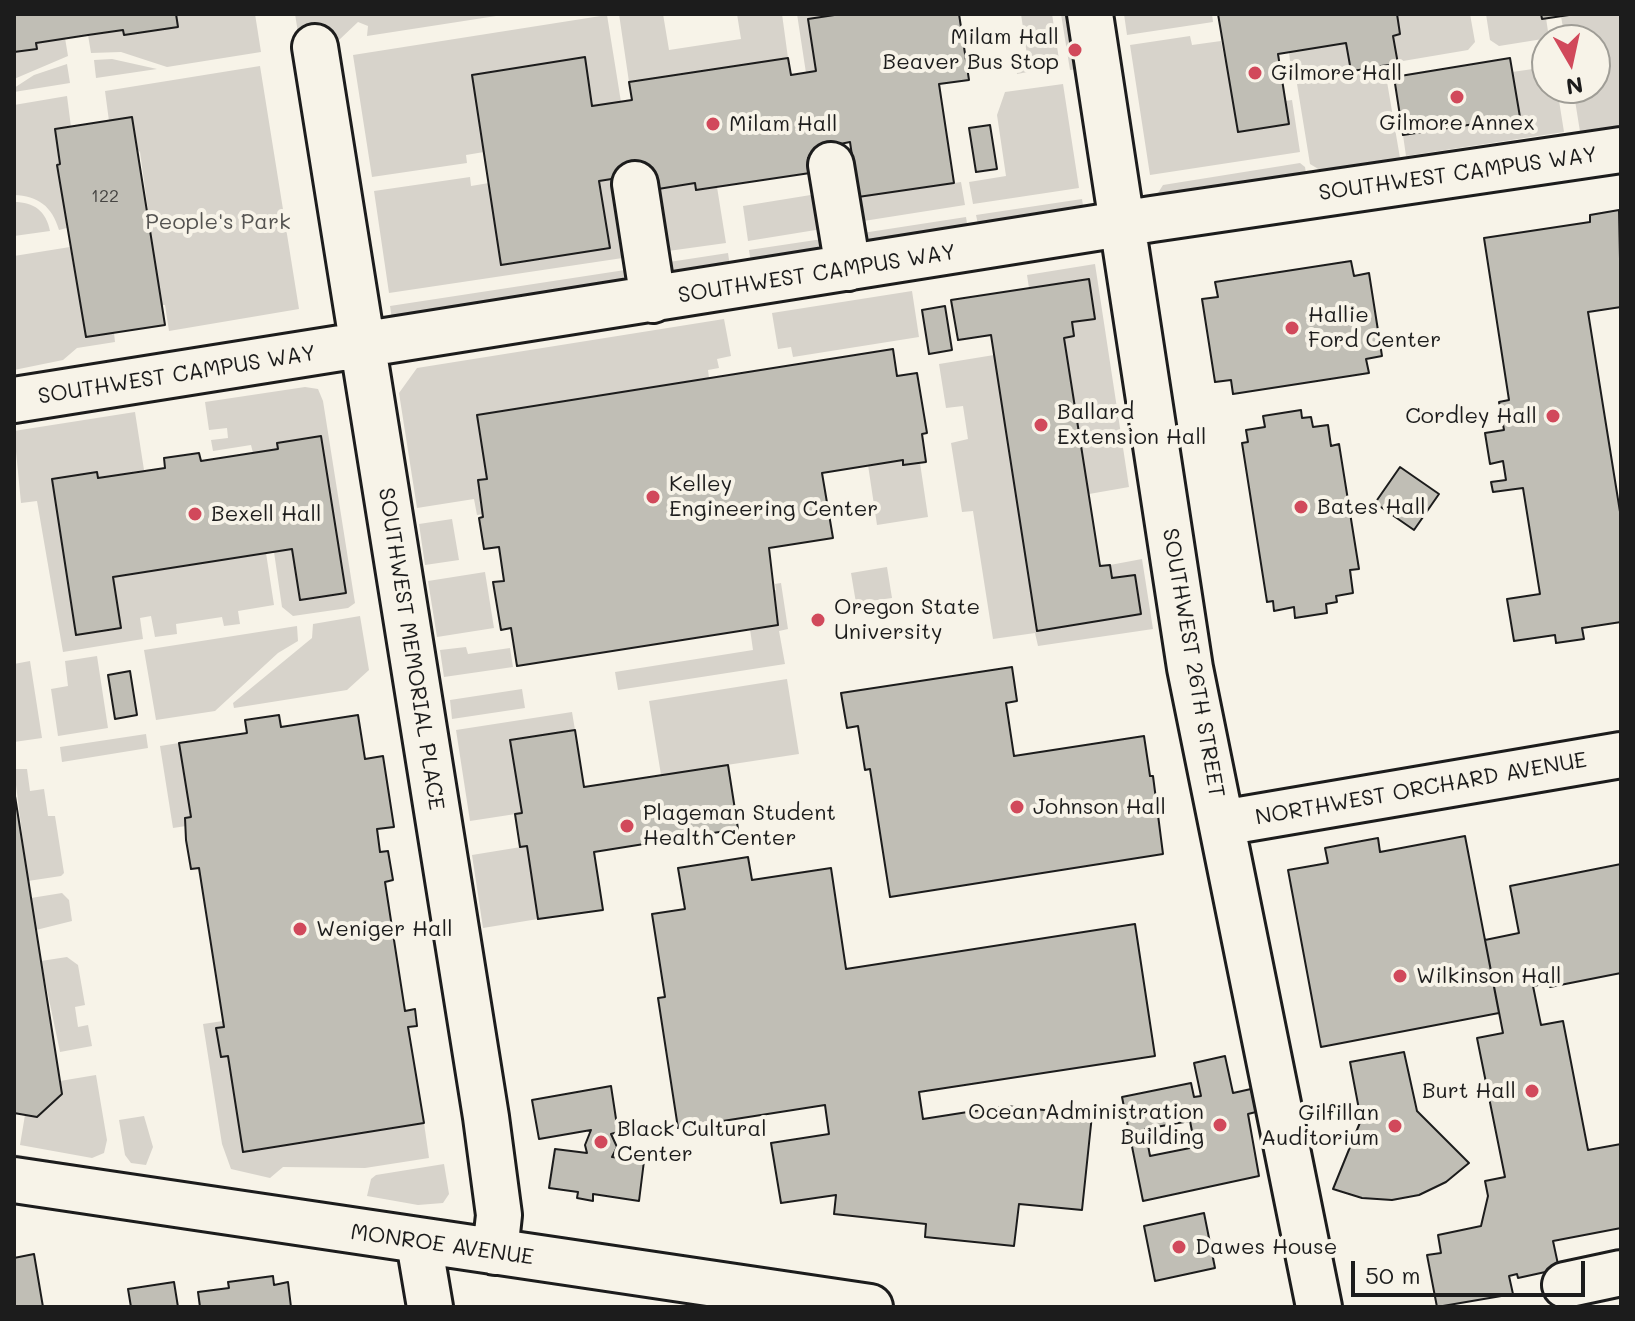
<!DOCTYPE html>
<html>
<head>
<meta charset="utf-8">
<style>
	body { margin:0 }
	#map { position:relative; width:1635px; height:1321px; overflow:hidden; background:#f7f3e8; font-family:Mali,sans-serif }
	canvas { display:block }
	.frame { position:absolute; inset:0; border:16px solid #1c1c1c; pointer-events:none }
	.north { position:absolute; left:1531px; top:24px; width:80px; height:80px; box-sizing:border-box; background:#f7f3e8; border:2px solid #9f9d96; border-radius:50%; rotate:171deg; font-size:22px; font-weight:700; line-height:32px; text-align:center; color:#1c1c1c }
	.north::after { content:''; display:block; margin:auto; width:28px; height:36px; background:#d1495b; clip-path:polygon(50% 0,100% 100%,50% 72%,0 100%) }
	.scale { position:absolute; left:1351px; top:1261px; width:234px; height:36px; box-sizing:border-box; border:4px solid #1c1c1c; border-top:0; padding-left:10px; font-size:24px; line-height:28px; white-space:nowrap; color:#1c1c1c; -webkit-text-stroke:6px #f7f3e8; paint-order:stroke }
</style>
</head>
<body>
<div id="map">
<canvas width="1635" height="1321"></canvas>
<div class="frame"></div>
<div class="north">N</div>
<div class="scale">50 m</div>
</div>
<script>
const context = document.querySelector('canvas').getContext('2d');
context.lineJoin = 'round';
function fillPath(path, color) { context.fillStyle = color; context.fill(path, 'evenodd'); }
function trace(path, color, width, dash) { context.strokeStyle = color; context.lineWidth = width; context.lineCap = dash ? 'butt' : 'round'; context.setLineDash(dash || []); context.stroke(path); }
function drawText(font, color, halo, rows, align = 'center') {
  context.font = font + ' Mali,sans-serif'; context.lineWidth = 8; context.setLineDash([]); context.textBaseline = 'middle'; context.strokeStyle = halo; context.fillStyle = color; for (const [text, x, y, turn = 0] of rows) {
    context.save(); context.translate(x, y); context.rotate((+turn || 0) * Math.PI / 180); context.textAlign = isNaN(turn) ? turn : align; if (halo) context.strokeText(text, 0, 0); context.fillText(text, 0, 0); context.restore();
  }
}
const green = new Path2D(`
	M176 14H255L261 52 167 67 121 52 91 53 88 35 123 30 125 35 178 27Z
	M295 14H509L367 36 368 26 358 22 339 40 300 45Z
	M619 14H663L669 50 741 39 737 14H782L788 58 629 82Z
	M797 14H841L808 19 816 71 806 73Z
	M1021 14H1052L1060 66 1017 74 1016 65 1028 62Z
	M1061 14H1071L1079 69 1070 70Z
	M1124 14H1212L1213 22 1127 35Z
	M1397 14H1470L1475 42 1468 50 1397 62 1393 36Z
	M1486 14H1541L1546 18 1549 38 1499 46 1490 40Z
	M1569 14H1621V138L1582 144 1573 88H1595V40H1565L1561 16Z
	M607 15 621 102 592 106 585 58 473 75 484 152 466 155 467 163 372 177 353 55Z
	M1190 36 1192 45 1221 41 1225 61 1288 124 1285 101 1292 100 1300 152 1150 175 1130 45Z
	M65 38 68 56 14 79V52L37 49 36 43Z
	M1346 43 1351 71 1312 77 1290 61 1289 52Z
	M112 59 157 69 96 78 94 60Z
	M67 64 70 83 14 92V88L34 75Z
	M260 66 299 309 169 331 165 305H161L140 152 109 121 105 91Z
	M1547 67V88H1557L1564 132 1406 156 1403 135 1519 117 1512 72Z
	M1385 70 1400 158 1320 170 1310 164 1297 84Z
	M1063 84 1079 188 973 204 969 182 1006 176 997 115 1005 92Z
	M67 96 71 127 55 130 67 228 59 230C52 206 38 196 14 195V105Z
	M1300 163 1305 167 1307 180 1151 204 1163 185Z
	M470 177 471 186 489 183 502 265 609 248 599 181 624 177 636 256 389 293 374 191Z
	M961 182 965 205 851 223 858 197Z
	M695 183 696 190 717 187 726 243 661 252 652 190Z
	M823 193 828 228 748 241 743 206Z
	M1082 199 1084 212 980 234 976 215Z
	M14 202C34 202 46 211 50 231L14 236Z
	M966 217 969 236 859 253 856 234Z
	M829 238 832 256 752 269 749 250Z
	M70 247 86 337 114 333 115 342 77 348 63 360 14 370V256Z
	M728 253 731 273 659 284 656 264Z
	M1095 264 1129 487 1089 494 1064 338 1072 322 1095 318 1089 279 1029 288 1027 275Z
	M638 268 641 288 393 326 390 306Z
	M912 291 919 337 793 357 791 347 778 349 772 313Z
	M724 319 731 356 717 359 719 368 708 370 709 378 478 415 487 479 478 481 483 514 477 515 474 499 417 508 399 393 417 368Z
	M994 355 1037 630 1141 614 1135 575 1112 578 1110 565 1142 559 1153 629 1038 646 1035 633 993 639 973 511 962 512 951 443 968 439 963 406 946 408 939 364Z
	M305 387 318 389 323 401 355 603 348 608 293 616 282 607 274 552 292 549 300 600 346 593 321 437 277 443 278 449 253 453 251 445 213 451 211 440 228 438 227 428 209 430 205 402Z
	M135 412 144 470 98 478 96 472 52 479 76 635 121 628 113 577 266 553 274 605 238 611 240 624 224 626 222 617 176 624 177 634 155 637 151 616 140 618 143 639 63 652 37 501 21 503 14 431Z
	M903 460 904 465 920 463 928 517 877 525 868 465Z
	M452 519 459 560 425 565 419 524Z
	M887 567 892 598 856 603 851 573Z
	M485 572 494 628 437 637 428 581Z
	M781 583 788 629 779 631 785 664 618 690 615 672 753 650 750 629 778 625 772 591 776 590 775 584Z
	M360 616 369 670 347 690 234 708 233 703 312 638 313 624Z
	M297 626 298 641 278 653 215 711 156 720 144 650Z
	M466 647 468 654 510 648 513 667 444 677 440 650Z
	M97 656 108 728 58 736 51 689 68 686 65 661Z
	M30 661 42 738 14 742V664Z
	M787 679 799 754 661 775 649 701Z
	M522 689 525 708 452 719 450 700Z
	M572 712 575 730 510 741 522 813 470 821 456 730Z
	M146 734 148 748 62 762 60 747Z
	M179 743 191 817 185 818 186 826 173 828 160 746Z
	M14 769H27L30 791 44 789 48 816H55L64 873 61 876 28 881Z
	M527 846 538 919 483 928 472 855Z
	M62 893 69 900 72 921 36 930 31 898Z
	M67 957 78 965 85 1005 75 1007 78 1027 88 1025 92 1046 60 1052 41 961Z
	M223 1021 224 1027 216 1029 221 1056H228L243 1152 424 1123 429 1158 365 1168 283 1167 270 1178 231 1169 222 1144 203 1024Z
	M96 1075 107 1140 104 1153 92 1158 20 1145 25 1115 37 1117 60 1081Z
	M144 1116 153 1147 146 1165 131 1163 125 1155 119 1120Z
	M14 1154 129 1173 132 1174 119 1175 14 1158Z
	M444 1164 449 1194 443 1203 418 1205 367 1196 371 1179 376 1175Z`);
const building = new Path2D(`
	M14 14H176L178 27 124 35 123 30 88 35 36 43 37 49 14 52Z
	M841 14H959L969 80 939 84 954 183 858 197 850 142 840 144 841 153 808 158 810 173 696 190 695 183 652 190 649 173 599 181 610 248 501 265 472 75 585 57 592 106 632 100 629 82 788 58 791 75 816 71 808 19Z
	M1218 14H1397L1400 34 1393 36 1398 64 1381 66 1382 73 1367 75 1366 69 1351 71 1346 43 1278 54 1289 124 1238 132Z
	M1541 14H1569V15L1542 19Z
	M1510 58 1520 117 1403 135 1394 77Z
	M132 117 165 325 86 337 57 165 60 164 55 129Z
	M990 125 997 169 976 172 969 128Z
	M1619 210 1621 307 1588 312 1621 518V622L1582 628 1584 639 1556 643 1555 635 1514 641 1507 599 1540 594 1523 488 1493 492 1491 482 1506 480 1503 461 1490 464 1485 433 1504 430 1499 402 1509 400 1484 238 1590 222V215Z
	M1351 261 1354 276 1369 273 1382 356 1366 359 1369 373 1233 394 1231 380 1215 382 1202 299 1218 297 1215 282Z
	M1089 279 1095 319 1072 322 1074 336 1064 338 1100 566 1110 565 1112 578 1135 575 1141 614 1037 631 991 335 958 340 951 300Z
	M945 306 952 350 929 354 922 310Z
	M893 349 897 376 917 373 927 433 922 434 926 462 903 465V460L822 473 833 538 769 548 778 625 517 666 511 628 501 630 493 582 504 581 499 547 484 549 479 518 483 517 478 480 487 479 477 415Z
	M1301 410 1302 418 1311 417 1313 427 1328 425 1331 446 1339 444 1359 569 1350 570 1353 593 1336 596 1337 602 1326 604 1327 613 1295 618 1294 607 1274 611 1273 601 1267 602 1242 443 1248 442 1246 430 1265 427 1263 416Z
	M321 436 346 593 300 600 292 549 113 577 121 628 76 635 52 479 97 472 98 478 165 468 164 458 199 453 201 461 278 449 277 443Z
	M1400 467 1439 494 1414 530 1375 503Z
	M1012 667 1017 701 1006 703 1014 756 1144 736 1150 776H1153L1163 854 890 897 870 769 865 770 858 726 847 728 841 693Z
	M130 671 137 715 115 719 108 675Z
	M279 715 281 727 358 715 365 759 383 756 394 827 377 829 380 852 388 851 393 880 385 882 405 1011 415 1009 417 1026 408 1027 424 1123 243 1152 228 1056 221 1057 216 1028 224 1027 199 868 191 869 186 840 185 818 191 817 179 743 247 733 245 720Z
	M575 730 584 787 728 765 738 829 594 852 603 910 538 919 527 846 520 847 515 814 522 813 510 740Z
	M14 790 62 1094 37 1117 14 1113Z
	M1465 836 1499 1013 1321 1047 1288 870 1328 863 1325 848 1351 843 1378 838 1380 852Z
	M748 857 752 880 831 868 846 969 1135 924 1155 1056 919 1092 923 1119 1006 1106 1092 1115 1082 1210 1019 1204 1014 1246 925 1237 926 1224 834 1214 836 1195 781 1203 771 1143 829 1134 825 1105 678 1128 658 998 665 997 652 914 685 909 678 868Z
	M1621 864V973L1550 987 1549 983 1533 986 1541 1025 1563 1021 1588 1150 1621 1144V1228L1553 1241 1559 1269 1518 1278 1517 1274 1509 1276 1513 1294 1437 1307 1427 1255 1441 1253 1438 1235 1481 1226 1488 1196 1485 1181 1505 1177 1477 1038 1503 1033 1485 940 1519 933 1510 886Z
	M1404 1052 1417 1111 1469 1163 1446 1182 1419 1195 1392 1200 1362 1198 1333 1189 1361 1120 1350 1062Z
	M1225 1056 1233 1093 1251 1089 1256 1112 1248 1114 1259 1176 1143 1201 1122 1097 1191 1083 1194 1097 1201 1096 1194 1063ZM1190 1121 1195 1147 1150 1156 1145 1129Z
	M611 1086 618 1132 611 1134 617 1147 612 1157 644 1161 639 1201 593 1194V1201L577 1198 578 1192 549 1188 555 1149 587 1153 585 1145 591 1130 539 1139 532 1100Z
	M1204 1213 1215 1268 1155 1281 1144 1226Z
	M34 1254 43 1307H14V1258Z
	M273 1276 274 1285 288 1282 291 1307H200L198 1292 229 1288 228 1282Z
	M174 1282 178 1307H131L128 1289Z`);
const minor = new Path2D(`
	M1090 14 1190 668 1319 1307
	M315 47 486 1117 499 1215 495 1252
	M831 165 848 268
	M635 184 653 300
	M14 400 1152 219 1621 150
	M1222 823 1621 755
	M14 1180 870 1307
	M419 1242 430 1307
	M1565 1285 1621 1273`);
const markers = [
	[1075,50,8,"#d1495b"],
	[1255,73,8,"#d1495b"],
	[1457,97,8,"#d1495b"],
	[713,124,8,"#d1495b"],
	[1292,328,8,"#d1495b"],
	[1553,416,8,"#d1495b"],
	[1041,425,8,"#d1495b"],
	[653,497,8,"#d1495b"],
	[1301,507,8,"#d1495b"],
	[195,514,8,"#d1495b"],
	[818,620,8,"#d1495b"],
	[1017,807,8,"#d1495b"],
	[627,826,8,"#d1495b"],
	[300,929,8,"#d1495b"],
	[1400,976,8,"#d1495b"],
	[1532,1091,8,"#d1495b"],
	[1220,1125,8,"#d1495b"],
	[1395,1126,8,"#d1495b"],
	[601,1142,8,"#d1495b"],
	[1179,1247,8,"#d1495b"]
];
const numberNames = [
	["122",105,196]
];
const poiNames = [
	["Milam Hall",1059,37,"right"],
	["Beaver Bus Stop",1059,62,"right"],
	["Gilmore Hall",1271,73],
	["Gilmore Annex",1457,123,"center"],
	["Milam Hall",729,124],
	["Hallie",1308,315],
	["Ford Center",1308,340],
	["Ballard",1057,412],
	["Extension Hall",1057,437],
	["Cordley Hall",1537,416,"right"],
	["Kelley",669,484],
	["Engineering Center",669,509],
	["Bates Hall",1317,507],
	["Bexell Hall",211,514],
	["Oregon State",834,607],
	["University",834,632],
	["Johnson Hall",1033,807],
	["Plageman Student",643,813],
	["Health Center",643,838],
	["Weniger Hall",316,929],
	["Wilkinson Hall",1416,976],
	["Burt Hall",1516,1091,"right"],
	["Ocean Administration",1204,1112,"right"],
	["Building",1204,1137,"right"],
	["Gilfillan",1379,1113,"right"],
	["Auditorium",1379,1138,"right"],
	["Black Cultural",617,1129],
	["Center",617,1154],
	["Dawes House",1195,1247]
];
const streetNames = [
	["SOUTHWEST CAMPUS WAY",1458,174,-8],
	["SOUTHWEST CAMPUS WAY",817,274,-9],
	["SOUTHWEST CAMPUS WAY",177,375,-9],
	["SOUTHWEST MEMORIAL PLACE",411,649,81],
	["SOUTHWEST 26TH STREET",1193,663,80],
	["NORTHWEST ORCHARD AVENUE",1421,789,-10],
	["MONROE AVENUE",442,1245,8]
];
const parkNames = [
	["People's Park",218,222]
];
fillPath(green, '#d7d3cb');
fillPath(building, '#c0beb5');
trace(building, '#1c1c1c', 2);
trace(minor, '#1c1c1c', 50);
trace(minor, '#f7f3e8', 44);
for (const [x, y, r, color] of markers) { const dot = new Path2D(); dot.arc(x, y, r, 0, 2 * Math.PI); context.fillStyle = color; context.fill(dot); trace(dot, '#f7f3e8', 3); }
drawText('18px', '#454442', null, numberNames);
drawText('22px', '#1c1c1c', '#f7f3e8', poiNames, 'left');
drawText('22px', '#1c1c1c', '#f7f3e8', streetNames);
drawText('22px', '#545351', '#f7f3e8', parkNames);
</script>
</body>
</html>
